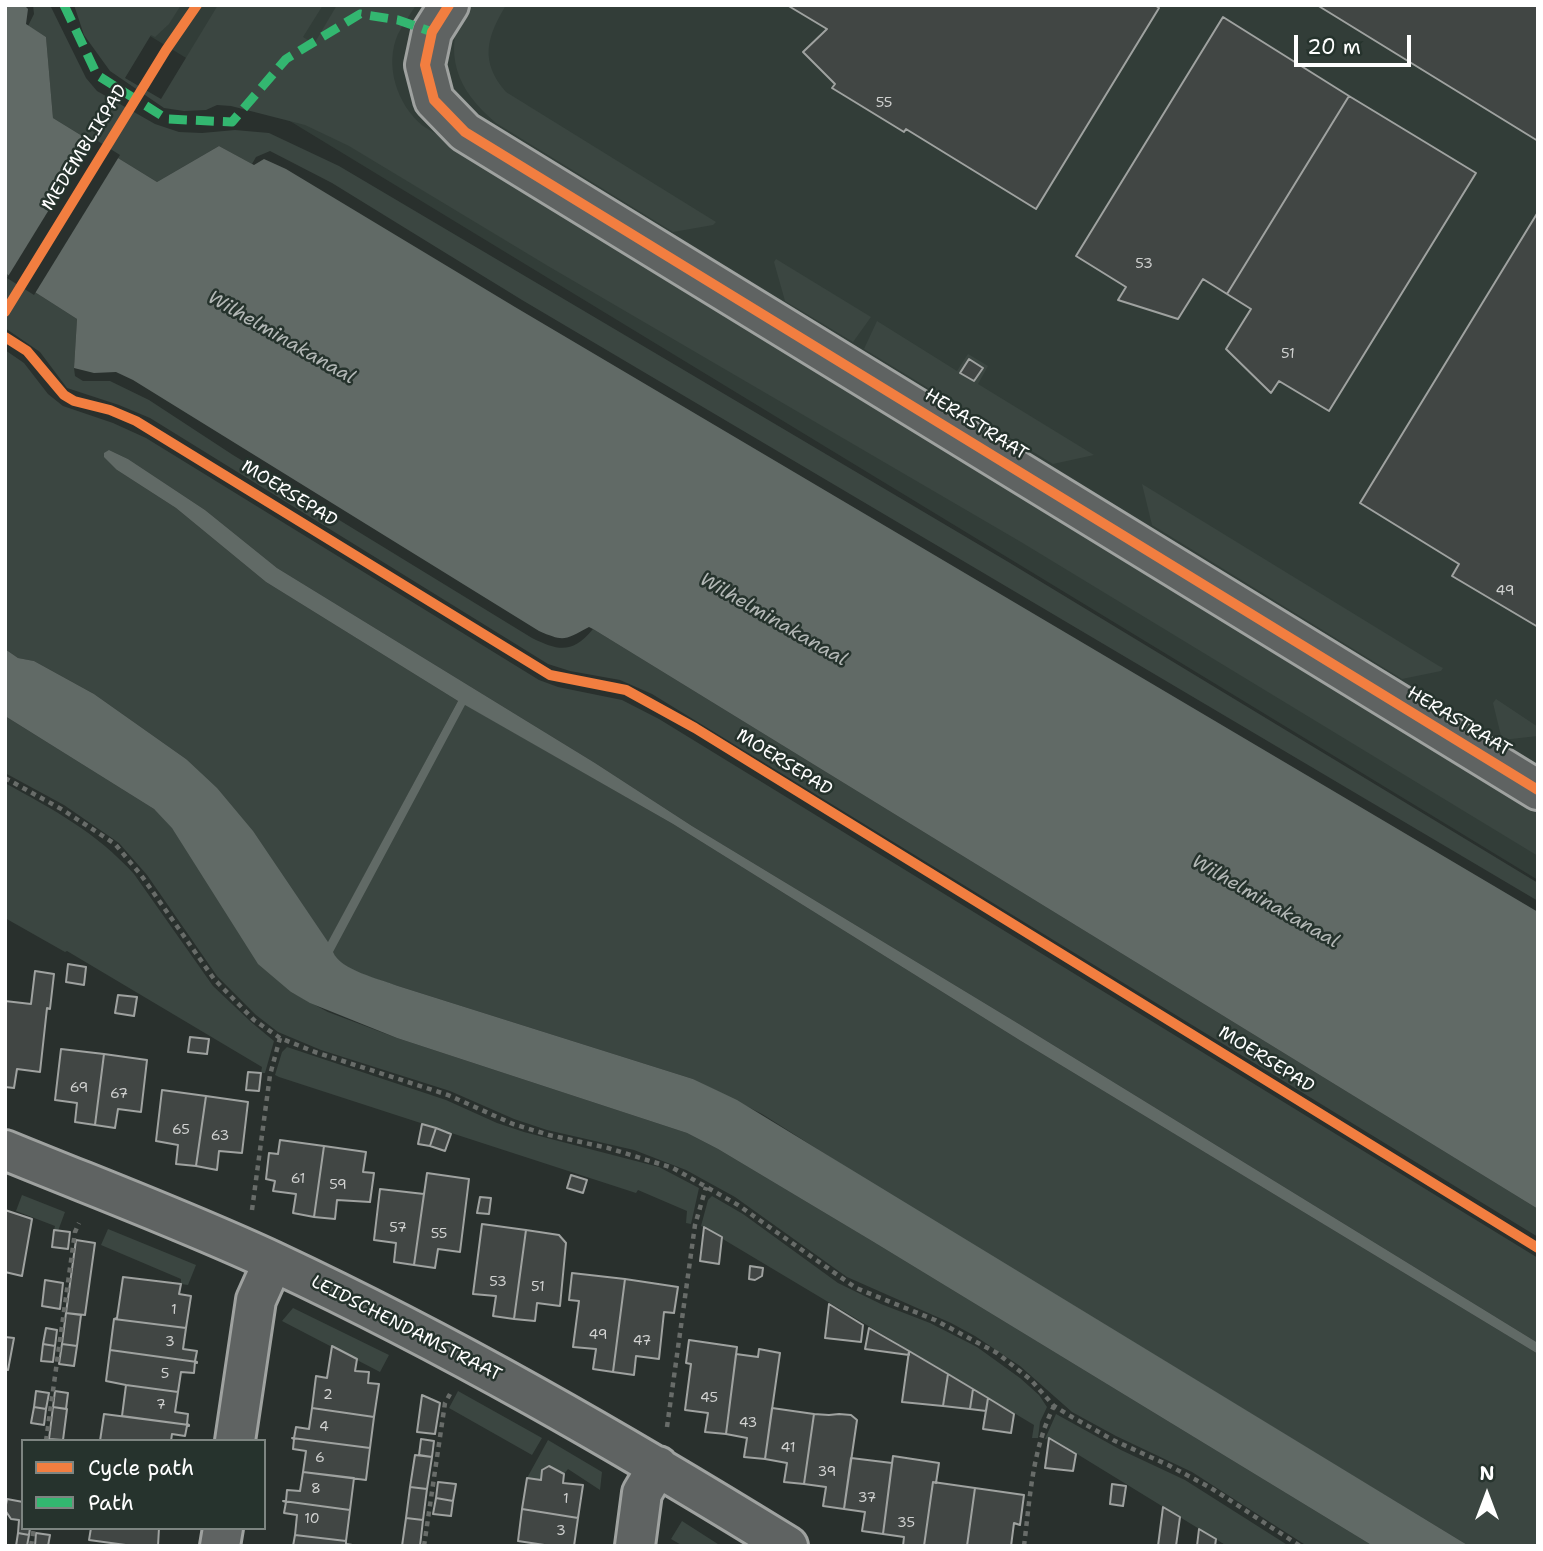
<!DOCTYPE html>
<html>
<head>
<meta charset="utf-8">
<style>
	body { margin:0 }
	#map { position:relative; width:1543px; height:1551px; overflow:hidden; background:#29302d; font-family:"Shantell Sans",sans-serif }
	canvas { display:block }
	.frame { position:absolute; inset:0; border:7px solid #fff; pointer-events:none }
	.legend { position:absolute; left:21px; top:1439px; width:245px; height:91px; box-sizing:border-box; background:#26332d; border:2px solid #7d8581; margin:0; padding:9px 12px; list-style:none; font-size:21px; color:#fff }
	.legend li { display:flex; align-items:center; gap:14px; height:35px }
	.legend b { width:35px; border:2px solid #7d8581 }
	.north { position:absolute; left:1452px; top:1460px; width:70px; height:70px; -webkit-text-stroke:5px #26332d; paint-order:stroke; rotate:0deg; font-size:19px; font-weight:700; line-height:28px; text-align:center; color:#fff }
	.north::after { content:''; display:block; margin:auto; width:24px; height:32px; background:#fff; clip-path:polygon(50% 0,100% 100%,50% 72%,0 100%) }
	.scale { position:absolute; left:1294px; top:35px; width:117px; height:32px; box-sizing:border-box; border:4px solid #fff; border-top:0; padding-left:9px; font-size:21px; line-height:24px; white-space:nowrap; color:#fff; -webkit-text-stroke:5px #26332d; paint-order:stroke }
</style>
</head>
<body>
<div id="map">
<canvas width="1543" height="1551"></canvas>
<div class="frame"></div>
<ul class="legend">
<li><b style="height:9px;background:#f27e40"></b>Cycle path</li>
<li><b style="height:9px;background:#33b770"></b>Path</li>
</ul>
<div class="north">N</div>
<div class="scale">20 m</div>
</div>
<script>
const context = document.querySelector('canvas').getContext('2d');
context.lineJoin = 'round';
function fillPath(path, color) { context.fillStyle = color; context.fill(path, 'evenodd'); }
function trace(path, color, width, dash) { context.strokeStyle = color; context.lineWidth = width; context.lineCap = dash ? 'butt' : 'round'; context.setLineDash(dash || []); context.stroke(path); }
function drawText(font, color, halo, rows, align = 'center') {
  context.font = font + ' "Shantell Sans",sans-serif'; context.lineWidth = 5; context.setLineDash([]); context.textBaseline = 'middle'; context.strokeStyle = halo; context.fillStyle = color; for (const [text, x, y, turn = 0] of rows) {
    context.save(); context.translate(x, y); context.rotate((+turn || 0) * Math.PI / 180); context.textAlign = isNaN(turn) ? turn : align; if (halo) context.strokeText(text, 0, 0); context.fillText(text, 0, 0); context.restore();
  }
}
const built = new Path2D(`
	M99 5H1538V880Z`);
const green = new Path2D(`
	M33 5H50L86 78 97 91 155 124 179 132 202 133 235 130 269 133 339 166 1010 563 1538 883V901L522 300 332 183 270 151 256 157 252 164 219 146 157 182 53 118 46 37 28 26 34 14Z
	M74 5H181L169 24 155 37 151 35 125 78 161 99 218 5H323L303 37 314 44 337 5H416C410 15 403 24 398 34 384 65 397 105 423 126L1538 810V856L1021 542 548 266 349 146 305 125 231 106 217 105 206 110 184 111 164 108 110 71 84 35Z
	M464 5H506C487 37 479 61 506 92L716 222 713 225 673 232 496 123C456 89 443 55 464 5Z
	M776 259 871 317 853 342 785 301 774 262Z
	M5 273 77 319 74 368 75 376 83 381H110L149 400 233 455 532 638C559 651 572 654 593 629L1538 1209V1237L652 694 620 680 570 671 548 664 150 418 119 405 67 388 40 352 5 328Z
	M877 321 957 371 968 354 988 366 978 384 1094 455 1053 464 864 349Z
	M5 350 24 363 48 394 63 406 113 423 146 438 539 680 558 687 622 700 659 719 1538 1258V1343L1019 1024 692 826 595 763 277 568 205 510 128 459 109 450 117 470 176 508 266 582 458 701 328 943 305 909 186 759 94 694 34 661 18 658 5 649Z
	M1142 484 1439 666 1443 668 1441 671 1402 679 1152 525Z
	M1496 699 1538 727V736L1502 740 1493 703Z
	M464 704 673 824 1021 1041 1538 1354V1546H1469L863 1178 762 1114 693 1079 398 986C378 979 342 972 332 952Z
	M5 716 154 809 172 827 291 992 328 1012 397 1038 687 1133 718 1149 872 1241 1373 1546H1307L1192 1472 1116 1436 1072 1412 1020 1366 975 1336 951 1323 847 1277 735 1197 686 1170 634 1150 547 1130 514 1119 450 1091 321 1050 278 1032 256 1015 217 976 147 875 119 843 64 805 5 773Z
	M5 783C54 810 96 832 134 874L213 986 251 1022 274 1041 265 1073H261L262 1067 67 951 65 952 5 918Z
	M287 1047 446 1100 497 1123 524 1132 659 1167 699 1188 691 1224 686 1223 687 1211 638 1190 636 1193 279 1077 275 1075 282 1052Z
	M22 1195 65 1212 58 1231 54 1230 55 1226 16 1211Z
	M712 1196 743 1214 838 1283 881 1304 930 1323 977 1347 1020 1378 1039 1395 1047 1407 1040 1422 1038 1438H1032L1034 1425 701 1226 708 1200Z
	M108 1229 196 1265 188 1285 181 1284V1279L101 1245Z
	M293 1308 389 1355 380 1372 282 1321Z
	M458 1391 542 1438 532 1455 449 1408Z
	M1056 1414 1121 1450 1185 1480 1289 1546H1227L1051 1438 1045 1439Z
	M548 1440 602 1472 600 1490 568 1469 564 1474 550 1466 543 1469 541 1480 527 1478Z
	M682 1521 721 1546H683L671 1539Z`);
const water = new Path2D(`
	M5 5H24L28 9 26 24 46 37 53 118 157 182 219 146 254 165 264 159 286 169 515 307 1538 912V1209L593 629 589 627C565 640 564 642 539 631L133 380 116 372 94 373 74 368 77 319 5 273Z
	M109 450 128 459 205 510 277 568 595 763 692 826 1019 1024 1538 1343V1354L1021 1041 673 824 465 705 333 952C340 970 380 979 398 986L693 1079 737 1100 1469 1546H1373L872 1241 718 1149 687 1133 397 1038 310 1003 291 992 258 964 172 828 154 809 5 716V649L18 658 34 661 94 694 186 759 217 788 253 831 328 942 458 701 266 582 176 508 117 470 104 457V453Z`);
const pier = new Path2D(`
	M93 138 120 155 34 295 7 278Z`);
const building = new Path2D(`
	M787 5H1155L1159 8 1036 209 906 129 904 132 832 88 835 84 803 52 827 29Z
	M1317 5H1538V141Z
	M1223 17 1349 96 1227 294 1203 279 1178 319 1118 300 1126 287 1076 256Z
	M1349 96 1476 173 1329 411 1279 381 1271 393 1226 349 1251 309 1227 294Z
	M1538 212V627L1452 576 1459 564 1360 503Z
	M969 359 983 368 974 381 960 373Z
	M68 964 86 967 84 985 66 982Z
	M35 971 54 974 50 1009 47 1008 40 1072 17 1069 14 1088 5 1087V1001L31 1004Z
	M118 995 137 997 134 1016 115 1013Z
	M190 1037 209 1039 207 1054 188 1052Z
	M61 1049 104 1054 95 1125 75 1122 77 1103 55 1100Z
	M104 1054 147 1060 141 1112 118 1109 115 1128 95 1125Z
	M248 1072 261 1073 259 1091 246 1090Z
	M162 1090 206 1096 196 1166 176 1164 178 1145 156 1141Z
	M206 1096 248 1102 242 1153 219 1151 217 1170 196 1166Z
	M422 1124 436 1128 430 1146 418 1144Z
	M436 1128 451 1134 445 1151 430 1146Z
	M280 1140 324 1146 314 1217 293 1213 296 1194 273 1191 275 1181 266 1179 269 1153 278 1154Z
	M324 1146 366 1152 363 1172 374 1173 370 1202 337 1200 335 1219 314 1217Z
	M427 1173 469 1179 460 1252 438 1249 435 1268 414 1265Z
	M571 1175 587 1180 583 1193 567 1188Z
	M380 1189 424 1194 414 1265 394 1262 396 1243 374 1240Z
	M480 1197 491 1198 489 1214 477 1213Z
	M5 1210 32 1219 22 1276 5 1272Z
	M482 1224 526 1230 514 1319 493 1316 496 1296 473 1294Z
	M704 1227 722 1237 719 1264 700 1261Z
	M54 1230 70 1232 68 1249 52 1247Z
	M526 1230 559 1235 566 1243 560 1306 537 1303 535 1321 514 1319Z
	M76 1240 95 1243 85 1315 66 1313Z
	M750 1266 763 1268 762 1276 755 1280 749 1279Z
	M572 1273 625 1279 613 1372 593 1369 596 1349 573 1347 579 1301 569 1300Z
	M123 1277 181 1284 179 1294 191 1296 186 1328 114 1319 117 1318Z
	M625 1279 678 1287 674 1313 664 1312 659 1359 636 1356 634 1375 613 1372Z
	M45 1280 63 1283 60 1309 42 1306Z
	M829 1304 863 1325 861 1342 825 1338Z
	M66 1313 81 1315 77 1346 62 1344Z
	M114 1319 186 1328 183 1349 197 1351 195 1361 197 1362 110 1350Z
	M46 1328 57 1330 55 1346 43 1344Z
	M869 1328 909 1351V1355L865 1349Z
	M5 1337 14 1338 8 1370 5 1369Z
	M689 1340 737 1347 726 1434 705 1432 708 1413 685 1410 691 1364 686 1363Z
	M43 1344 55 1346 53 1362 41 1361Z
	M62 1344 77 1346 74 1366 59 1364Z
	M332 1346 357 1359 355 1371 369 1372 368 1383 379 1384 374 1417 312 1408 316 1376 327 1378Z
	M759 1349 780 1353 765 1459 744 1457 747 1438 726 1434 736 1354 758 1357Z
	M110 1350 197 1362V1363L195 1362 194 1373 181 1372 178 1392 126 1385 106 1381Z
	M909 1351 948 1374 943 1406 902 1402Z
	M948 1374 973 1389 970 1409 943 1406Z
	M126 1385 178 1392 175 1412 188 1414 187 1424 189 1425 122 1416Z
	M973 1389 988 1398 986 1411 970 1409Z
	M36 1391 49 1393 46 1409 34 1407Z
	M55 1391 68 1393 66 1409 53 1407Z
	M422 1395 440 1403 435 1434 417 1432Z
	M988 1398 1014 1414 1011 1433 983 1429Z
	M34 1407 46 1409 44 1425 31 1423Z
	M53 1407 67 1409 63 1440 49 1439Z
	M312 1408 374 1417 370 1448 292 1438H294L296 1427 309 1429Z
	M772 1408 814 1414 804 1484 784 1482 787 1463 765 1459Z
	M104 1414 189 1425V1426H187L185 1436 172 1434 171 1441H100Z
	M814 1414 829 1415 839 1414 851 1415 857 1420 844 1509 823 1506 826 1487 804 1484Z
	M292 1438 370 1448 366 1480 303 1472 306 1451 293 1449 294 1439Z
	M1049 1438 1076 1454 1073 1471 1045 1468Z
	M421 1439 434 1441 432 1457 419 1455Z
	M415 1455 432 1457 427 1489 410 1487Z
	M893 1456 939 1463 936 1483 933 1482 924 1546H903L904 1537 883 1534Z
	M851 1458 892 1463 883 1534 862 1531 865 1512 844 1509Z
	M549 1466 564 1474 563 1483 583 1485 578 1518 522 1509 527 1478 541 1480 542 1470Z
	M303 1472 354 1478 350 1510 283 1501H286L287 1490 300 1491Z
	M438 1482 456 1484 453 1501 436 1498Z
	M933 1482 975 1488 967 1546H924Z
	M1112 1484 1126 1486 1123 1506 1110 1504Z
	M410 1487 427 1489 423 1520 406 1518Z
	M975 1488 1024 1495 1020 1525 1014 1523 1011 1546H967Z
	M436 1498 453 1501 451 1516 433 1514Z
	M7 1499 23 1502V1528H30L29 1535 18 1533 19 1520 11 1519 5 1510Z
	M283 1501 350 1510 346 1541 295 1535 297 1515 284 1513 286 1502Z
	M1163 1507 1180 1517 1176 1546H1158Z
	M522 1509 578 1518 574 1546H551L518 1541Z
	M406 1518 423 1520 420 1546H402Z
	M91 1528H159L158 1546H133L89 1540Z
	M1199 1529 1216 1539 1215 1546H1197Z
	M18 1533 29 1535 27 1546H16Z
	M36 1533 50 1535 48 1546H35Z
	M295 1535 346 1541V1544L359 1546H293Z`);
const path = new Path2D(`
	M5 778 63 810 115 844 141 875 214 979 254 1020 280 1038 315 1052 448 1095 513 1124 549 1135 608 1148 673 1168 738 1205 856 1288 935 1320 997 1353 1031 1380 1054 1406 1072 1417 1113 1440 1168 1465 1211 1488 1300 1546
	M252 1210 270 1075 280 1038
	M667 1427 695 1225 706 1187
	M46 1441 75 1232 79 1223
	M31 1546 34 1528
	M424 1546 445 1403 450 1394
	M1024 1546C1030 1498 1032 1450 1054 1406`);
const street = new Path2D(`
	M449 5 432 32 425 65 434 100 465 132 1538 790
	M5 1150C95 1187 186 1221 274 1262 451 1345 621 1443 788 1546
	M235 1441 256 1300 273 1262
	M220 1546 223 1528
	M635 1546 642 1493 658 1466`);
const quiet = new Path2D(`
	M64 5 97 75 167 119 232 122 286 59 360 14 398 20 432 32`);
const cycleway = new Path2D(`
	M449 5 432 32 425 65 434 100 465 132 1538 790
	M5 312 166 50 197 5
	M5 337 27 351 64 395 74 401 110 410 136 421 550 675 626 690 695 728 1538 1248`);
const numberNames = [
	["55",884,103],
	["53",1144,264],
	["51",1288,354],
	["49",1505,591],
	["69",79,1088],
	["67",119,1094],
	["65",181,1130],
	["63",220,1136],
	["61",298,1179],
	["59",338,1185],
	["57",398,1228],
	["55",439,1234],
	["53",498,1282],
	["51",538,1287],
	["1",174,1310],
	["49",598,1335],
	["47",642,1341],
	["3",170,1342],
	["5",165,1374],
	["2",328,1395],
	["45",709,1398],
	["7",161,1405],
	["43",748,1423],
	["4",324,1427],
	["41",788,1448],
	["6",320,1458],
	["39",827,1472],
	["8",316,1489],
	["37",867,1498],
	["1",566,1499],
	["10",312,1519],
	["35",906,1523],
	["3",561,1531]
];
const streetNames = [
	["MEDEMBLIKPAD",85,148,-58],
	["HERASTRAAT",976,425,32],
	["MOERSEPAD",289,494,32],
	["HERASTRAAT",1459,722,31],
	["MOERSEPAD",784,763,32],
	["MOERSEPAD",1266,1060,32],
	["LEIDSCHENDAMSTRAAT",406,1329,27]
];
const waterNames = [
	["Wilhelminakanaal",281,338,30],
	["Wilhelminakanaal",773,620,30],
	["Wilhelminakanaal",1265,902,30]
];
fillPath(built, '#323d38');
fillPath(green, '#3b4641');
fillPath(water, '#616a66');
fillPath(pier, '#29302d');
fillPath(building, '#414644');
trace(building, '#9fa2a0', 2);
trace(street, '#9fa2a0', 44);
trace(path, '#686c69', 4.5, [5, 5]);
trace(street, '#5f6362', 38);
trace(quiet, '#33b770', 9, [18, 9]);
trace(cycleway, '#f27e40', 10);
drawText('14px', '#d0d1d0', null, numberNames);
drawText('18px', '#fff', '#26332d', streetNames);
drawText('italic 19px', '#b3b8b6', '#26332d', waterNames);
</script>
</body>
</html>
